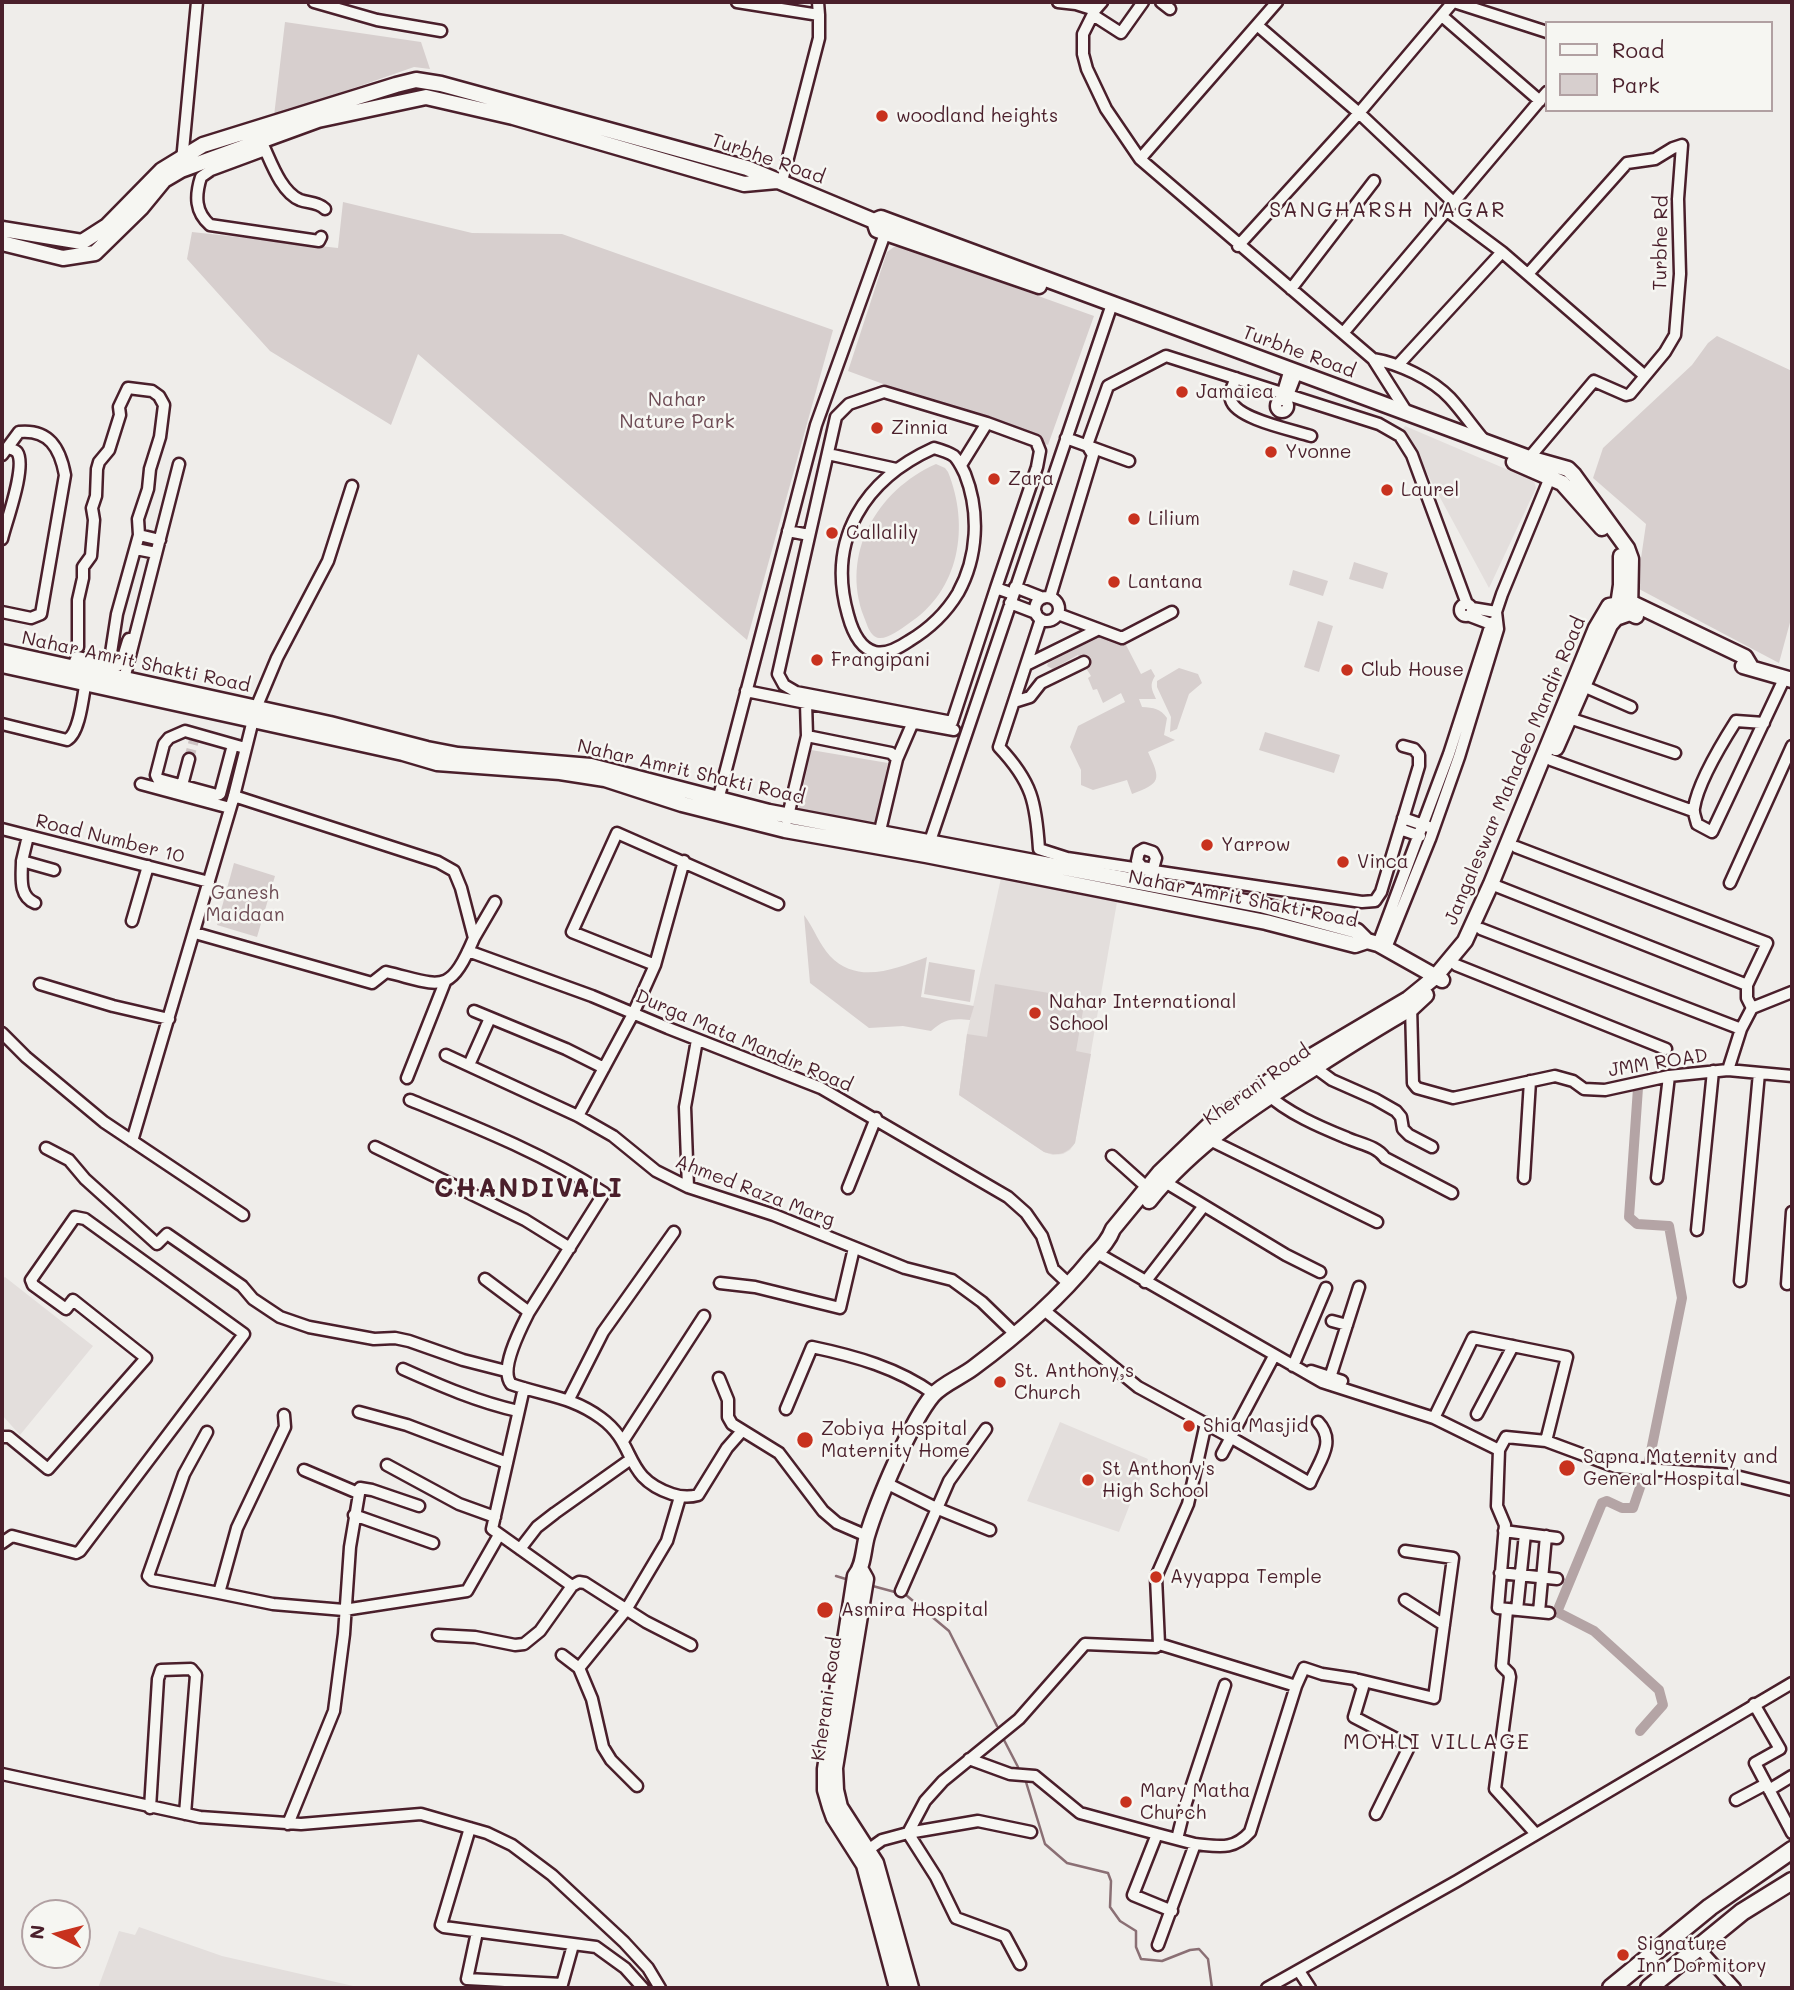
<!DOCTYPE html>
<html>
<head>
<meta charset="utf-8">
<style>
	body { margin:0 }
	#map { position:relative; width:1794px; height:1990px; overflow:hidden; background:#efedea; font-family:Mali,sans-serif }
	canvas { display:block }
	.frame { position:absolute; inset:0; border:4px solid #4a1f2b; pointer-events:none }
	.legend { position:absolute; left:1545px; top:21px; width:228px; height:91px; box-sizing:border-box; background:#f6f6f2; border:2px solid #b1a0a2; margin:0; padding:9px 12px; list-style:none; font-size:21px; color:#4a1f2b }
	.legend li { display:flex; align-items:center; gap:14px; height:35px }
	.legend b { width:35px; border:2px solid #b1a0a2 }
	.north { position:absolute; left:21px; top:1899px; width:70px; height:70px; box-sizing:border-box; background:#f6f6f2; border:2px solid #b1a0a2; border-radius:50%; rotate:276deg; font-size:19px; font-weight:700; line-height:28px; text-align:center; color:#4a1f2b }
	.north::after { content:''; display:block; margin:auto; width:24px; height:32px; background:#c8321e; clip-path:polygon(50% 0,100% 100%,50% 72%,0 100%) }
</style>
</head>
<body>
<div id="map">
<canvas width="1794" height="1990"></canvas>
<div class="frame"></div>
<ul class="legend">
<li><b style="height:9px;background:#f6f6f2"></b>Road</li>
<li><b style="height:19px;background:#d7cfce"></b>Park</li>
</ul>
<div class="north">N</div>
</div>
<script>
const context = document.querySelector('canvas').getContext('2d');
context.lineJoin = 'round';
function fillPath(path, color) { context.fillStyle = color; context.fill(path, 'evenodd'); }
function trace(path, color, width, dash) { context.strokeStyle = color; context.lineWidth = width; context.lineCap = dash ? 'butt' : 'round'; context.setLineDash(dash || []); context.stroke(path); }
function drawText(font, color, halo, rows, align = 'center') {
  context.font = font + ' Mali,sans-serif'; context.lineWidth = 5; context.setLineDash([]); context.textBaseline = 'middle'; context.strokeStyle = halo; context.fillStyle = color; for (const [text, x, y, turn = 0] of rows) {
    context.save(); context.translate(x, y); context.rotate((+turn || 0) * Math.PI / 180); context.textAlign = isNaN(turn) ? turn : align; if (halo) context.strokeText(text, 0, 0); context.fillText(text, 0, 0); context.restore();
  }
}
const built = new Path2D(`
	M1405 426 1534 481 1536 488 1489 588 1403 429Z
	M1001 878 1117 902 1075 1143 1070 1150 1063 1154 1053 1155 1044 1152 959 1095 967 1034Z
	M5 1277 93 1346 20 1435 2 1415V1279Z
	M1060 1422 1148 1459 1119 1532 1027 1501Z
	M139 1927 222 1956 362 1988H98L119 1931 135 1935Z`);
const green = new Path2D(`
	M285 22 421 42 430 69 414 67 274 116Z
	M343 202 472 233 562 234 833 330 747 640 418 354 391 425 270 351 187 259 192 232 338 248Z
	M894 247H902L1094 316 1048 445 848 371 887 252Z
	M1717 336 1792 371V615L1779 663 1639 589 1638 579 1646 524 1593 478 1603 448 1692 365 1708 343Z
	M936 464 945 468 948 472C970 526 960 591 908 624 901 629 888 639 879 638 870 637 867 624 864 617 840 554 877 490 936 464Z
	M1354 562 1388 573 1383 589 1349 579Z
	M1293 570 1328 581 1323 596 1289 585Z
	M1318 621 1333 626 1319 672 1304 667Z
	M1100 636 1125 643 1141 674 1151 669 1155 676C1149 685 1152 690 1156 699H1139L1142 707C1154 708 1160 708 1167 718L1164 735 1175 740 1148 752C1161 780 1161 783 1132 794L1127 780 1093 790 1081 785V770L1070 747 1078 726 1125 702 1121 693 1103 703 1097 689 1093 690 1088 678 1091 676 1078 655 1053 669 1047 666 1048 663Z
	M1179 668 1198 674 1202 683 1189 694 1177 729 1170 732 1171 717 1157 687V681Z
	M1265 732 1340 755 1334 773 1259 750Z
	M811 750 888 763 874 828 797 817Z
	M234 863 275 876 257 937 217 925Z
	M804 915C814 928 819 944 830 956 858 985 895 969 927 957L921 997 974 1006 970 1020C953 1018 944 1019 931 1031L903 1026 869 1028 810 983Z
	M929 962 975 970 970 1002 924 994Z
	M995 984 1085 999 1076 1051 1091 1054 1075 1143C1066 1155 1057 1156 1044 1152L959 1095 967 1034 987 1037Z`);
const stream = new Path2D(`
	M836 1576 849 1580
	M869 1585 906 1595 949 1631 997 1726
	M1004 1740 1018 1767
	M1026 1782 1045 1844 1067 1863 1108 1873 1111 1881 1110 1907 1120 1921 1136 1931V1947L1141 1959 1162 1961 1190 1950 1199 1949 1208 1959 1212 1988`);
const canal = new Path2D(`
	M1638 1088 1629 1217 1637 1224 1669 1226 1682 1298 1649 1461 1633 1508H1622L1607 1501 1602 1503 1557 1612 1594 1631 1659 1690 1663 1705 1640 1731`);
const streetTunnel = new Path2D(`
	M189 759 195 736`);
const street = new Path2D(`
	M314 2 377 20 441 31
	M737 2 819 15V38L782 181
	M818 2 819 15
	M1058 2 1076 4 1095 10
	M1102 2 1095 10 1083 34V54L1087 69 1106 109 1140 159 1373 359 1406 411
	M1161 2 1170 9
	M1454 2 1547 32
	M1093 15 1121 33 1143 2
	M1442 16 1540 101
	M1257 25 1359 113 1454 203
	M263 145C271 162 281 192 300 200 308 203 318 202 325 209
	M265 150 211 170 201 177C195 196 195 212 210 225L319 241 321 237
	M1140 159 1277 2
	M182 161 197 2
	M1447 211 1502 252 1645 376
	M1238 246 1359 113 1453 2
	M1528 274 1627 163 1655 159 1673 148 1682 145 1678 199 1680 274 1675 335 1665 352 1630 394 1626 395 1594 381 1529 458
	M1291 289 1374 181
	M1344 332 1547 92
	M1373 359C1398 363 1432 379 1450 398 1462 411 1472 426 1484 440
	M1398 365 1502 252
	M1236 378C1233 385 1229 393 1231 400 1236 419 1293 430 1311 436
	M1287 398 1297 372
	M1281 399 1290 369
	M1276 406a6 6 0 1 1 12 0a6 6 0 1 1-12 0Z
	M1066 438 1129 461
	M934 448C941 450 948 452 954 456 959 461 962 468 965 474 980 512 978 557 958 593 946 613 929 629 909 641 900 647 887 655 875 652 859 648 852 630 848 615 826 539 865 479 934 448Z
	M828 454 896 469
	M2 455 19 432C49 429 60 448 65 475L41 614 31 618 2 612
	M961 465 987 423
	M788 531 809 535
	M139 535 160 540
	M2 539C6 522 27 466 17 452 14 449 12 449 7 448
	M136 549 156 553
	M1015 587 1043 598
	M996 588 952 722 796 692 784 685 778 674 836 417 849 404 884 392 987 423 1036 441 1040 451 1037 467 996 588 1013 594
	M1050 597 1093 455 1087 445 1108 386 1166 356 1379 424 1400 436 1412 455 1467 604
	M1035 609a12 12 0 1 1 24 0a12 12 0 1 1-24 0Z
	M1010 603 1036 613
	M1460 610a6 6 0 1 1 12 0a6 6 0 1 1-12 0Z
	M1472 608 1496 612
	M1058 614 1122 638 1172 612
	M1470 616 1491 624
	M1041 619 999 747C1032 782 1036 802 1039 849L1067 858 1100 863 1362 902 1375 901 1381 892 1419 766V755L1414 749 1403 746
	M78 647V600L83 578V567L91 556 94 520 92 508 96 496 97 469 99 462 109 450 120 415 119 407 128 388 152 391 159 396 164 405 160 437 150 469 148 489 138 519 139 535 117 614 111 653
	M1026 665 1097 630
	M72 668 77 657 117 666 121 664 128 641 129 639 134 640
	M123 683 179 464
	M1583 686 1631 707
	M746 691 806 703 807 736 787 820
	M1014 702 1030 697 1041 683 1084 662
	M806 703 954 730
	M1569 718 1675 753
	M1764 723 1736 721C1722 743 1698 782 1694 808 1693 813 1696 819 1697 824L1712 832 1785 677
	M2 724 67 740C80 733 83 695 86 680
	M807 736 891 753 897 759
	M233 745 220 794 217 795 158 779 156 775 164 744 169 738 185 731 245 748
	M1551 760 1693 811
	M141 784 230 808
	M181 789 189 759
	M717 804 816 425 887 228
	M1403 818 1429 827
	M2 829 209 882
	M1400 829 1420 836
	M28 836 22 861 54 870
	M878 839 897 759 913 722
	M928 847 1112 304
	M1516 847 1767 943 1747 985
	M22 861C22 876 18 896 35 903
	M1148 868 1142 867 1137 861 1139 852 1144 849 1153 852 1156 858 1151 876
	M1730 883 1792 746
	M1491 884 1747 985V998L1752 1008
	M132 921 148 866
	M1481 929 1741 1029
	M195 933 372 983 386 972C441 985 449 997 474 938L461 888 454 871 438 862 234 796
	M474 938 495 902
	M1378 944 1449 754 1491 624 1496 620
	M1386 948 1430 839 1459 757 1498 629 1496 612 1502 594 1551 475
	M468 951 592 996 668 1028 821 1088 1008 1197 1026 1213 1042 1236 1053 1269 1070 1285
	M655 965 572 932 617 833 778 904
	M1456 965 1666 1049
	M40 984 113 1006 169 1019
	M1411 1006 1413 1083 1417 1088 1453 1098 1555 1076 1573 1081 1584 1089 1605 1090 1669 1076 1728 1070 1792 1076
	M474 1011 566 1049 604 1068
	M2 1033 26 1057 104 1122 243 1215
	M446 1055 578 1116 613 1136 656 1171 688 1187 774 1215 905 1268 952 1280 982 1302 1015 1334
	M469 1065 490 1018
	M1313 1066 1332 1080 1375 1099 1396 1111 1401 1117 1403 1129 1409 1135 1432 1147
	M1728 1070 1741 1029 1752 1008 1792 992
	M407 1078 445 982
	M1266 1093C1287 1113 1320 1127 1347 1138 1360 1144 1377 1146 1385 1158L1452 1193
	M410 1100C476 1127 544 1154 604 1193L529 1312C521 1328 499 1369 511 1384 545 1396 571 1396 601 1418 638 1445 622 1477 672 1494 681 1497 688 1498 698 1495L727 1448 742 1431
	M578 1116 633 1014 655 965 684 861
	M1210 1140 1377 1222
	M132 1141 234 796 256 708 277 658 328 561 352 486
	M375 1147 525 1220 570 1248
	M46 1148 69 1160 85 1179 157 1244 167 1234 242 1286 253 1299 280 1317 309 1327 374 1339 395 1338 409 1341 463 1360 506 1371
	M1112 1156 1151 1191
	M1524 1178 1530 1081
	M1657 1178 1669 1076
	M1160 1179 1286 1255 1320 1272
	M688 1187 685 1107 697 1040
	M848 1188 876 1118
	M1697 1230 1713 1071
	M1097 1253 1322 1382 1434 1418 1499 1450 1506 1437 1546 1441 1616 1467 1732 1475 1792 1490
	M485 1279 529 1312
	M1740 1281 1759 1073
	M1145 1282 1203 1207
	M720 1283 755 1287 840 1308 854 1248
	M1787 1284 1792 1212
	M1044 1310 1138 1387 1230 1437 1310 1483C1319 1461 1337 1442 1318 1422
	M1332 1321 1347 1325
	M1293 1366 1326 1288
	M403 1369C441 1386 478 1402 518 1411
	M1311 1371 1342 1381
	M719 1378 728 1400V1417L732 1424 779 1453 823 1511 837 1523 867 1536
	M1328 1384 1359 1287
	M524 1388 492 1529 572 1586 579 1582 585 1583 646 1622 691 1645
	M569 1399 603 1332 674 1232
	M786 1409 812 1347C855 1356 898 1368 934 1394
	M359 1412 407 1425 507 1463
	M1477 1414 1513 1346
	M284 1415 285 1427 237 1528 219 1593 273 1604 344 1610 467 1591 499 1535
	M1434 1418 1473 1338 1567 1357 1546 1441
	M207 1432 184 1474 148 1576 152 1580 219 1593
	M2 1437H9L48 1469 146 1358 73 1300 66 1309 33 1285 31 1280 75 1217 85 1219 244 1334 80 1551 76 1553 12 1536 2 1543
	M623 1441 704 1316
	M1499 1450 1497 1506 1505 1525 1498 1608 1549 1613
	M1222 1454 1274 1356
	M387 1465 459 1504 495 1517
	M304 1470 358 1493
	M888 1484 936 1508 990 1530
	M354 1515 433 1543
	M1504 1531 1557 1538
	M520 1549 537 1527 555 1513 631 1459
	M1500 1573 1557 1579
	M901 1591 949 1481 986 1429
	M1405 1600 1444 1625
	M1507 1610 1502 1666 1509 1673 1510 1677 1495 1789 1535 1833
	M1517 1610 1525 1534
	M1539 1612 1546 1536
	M438 1635 475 1637 515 1645 524 1644 540 1631 572 1586
	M1159 1644 1156 1577 1188 1504 1206 1423
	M562 1655 579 1668 592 1699 603 1747 611 1760 637 1786
	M579 1668 626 1610 667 1541 680 1497
	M1355 1679 1363 1687 1354 1717 1406 1744 1408 1749 1376 1814
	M1754 1704 1780 1749 1755 1763 1792 1833
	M969 1759 1010 1774 1035 1776 1080 1813 1157 1834
	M2 1774 200 1817 301 1824 421 1814 487 1833 512 1845 552 1875 624 1942 648 1968 660 1988
	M1769 1790 1792 1776
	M1736 1800 1766 1784
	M150 1808 158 1679 161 1670 191 1669 196 1675 185 1814
	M288 1824 334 1711 344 1634 350 1547 360 1488 372 1490 419 1506
	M470 1828 441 1925 444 1927 596 1947 625 1968 643 1988
	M1177 1839 1186 1803 1225 1685
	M865 1852 882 1840 908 1833 925 1801 943 1781 1019 1719 1085 1644 1156 1647 1159 1644 1296 1686
	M1172 1911 1133 1895 1157 1834 1195 1844
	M477 1932 467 1979 562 1984
	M1158 1945 1195 1844C1218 1846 1233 1851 1250 1832L1296 1686 1304 1668 1322 1674 1355 1679 1434 1698 1453 1558 1405 1551
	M1698 1947 1735 1988
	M1020 1964 1005 1936 956 1918 936 1877 908 1833 978 1821 1031 1832
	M1299 1971 1310 1988
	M561 1988 573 1945
	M1267 1988 1457 1881 1792 1683`);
const secondary = new Path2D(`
	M874 221 877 230 1039 286
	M2 229 82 242 107 226 162 170 203 145 396 85 416 80 441 84 747 168 874 221 881 218 889 221 1529 458 1568 469 1574 475 1627 548 1631 559 1630 613
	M2 243 63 258 95 253 141 208 164 180 181 170 318 120 426 97 513 117 744 184 777 181
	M1514 462 1562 483 1602 528
	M1617 612 1621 585V556
	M2 652 330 724 427 749 458 755 591 766 769 812 1261 905 1357 931 1367 941 1378 944 1442 980
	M2 665 403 753 437 763 560 772 605 779 682 804 785 830 926 855 1266 922 1355 945 1367 941
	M1743 666 1792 680
	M1556 748 1610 625 1616 618 1630 613 1636 616
	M1149 1201C1194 1145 1255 1105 1316 1067 1347 1047 1379 1027 1412 1008L1426 995
	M861 1570 866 1579 835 1768 836 1790 840 1807 876 1863 911 1988
	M897 1988 864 1865 834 1818 830 1807 825 1790V1769L855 1576C864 1565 863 1550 867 1536 877 1502 911 1421 933 1395 943 1384 961 1377 973 1368 1016 1336 1057 1301 1091 1259 1100 1249 1108 1242 1113 1229L1160 1172 1210 1124 1271 1080 1408 999 1435 977 1465 941 1491 884 1596 628 1609 606 1630 602 1745 657 1751 667`);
const primary = new Path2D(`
	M1611 1988 1710 1907 1792 1850
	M1649 1988 1742 1912 1792 1881`);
const markers = [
	[882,116,7,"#c8321e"],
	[1182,392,7,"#c8321e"],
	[877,428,7,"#c8321e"],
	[1271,452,7,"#c8321e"],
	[994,479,7,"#c8321e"],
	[1387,490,7,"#c8321e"],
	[1134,519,7,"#c8321e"],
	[832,533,7,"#c8321e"],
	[1114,582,7,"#c8321e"],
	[817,660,7,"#c8321e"],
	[1347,670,7,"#c8321e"],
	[1207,845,7,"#c8321e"],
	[1343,862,7,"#c8321e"],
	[1035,1013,7,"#c8321e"],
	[1000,1382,7,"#c8321e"],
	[1189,1426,7,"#c8321e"],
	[805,1440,9,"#c8321e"],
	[1567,1468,9,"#c8321e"],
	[1088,1480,7,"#c8321e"],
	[1156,1577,7,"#c8321e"],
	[825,1610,9,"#c8321e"],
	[1126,1802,7,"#c8321e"],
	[1623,1955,7,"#c8321e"]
];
const poiNames = [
	["woodland heights",896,116],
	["Jamaica",1196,392],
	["Zinnia",891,428],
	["Yvonne",1285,452],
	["Zara",1008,479],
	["Laurel",1401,490],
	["Lilium",1148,519],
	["Callalily",846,533],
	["Lantana",1128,582],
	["Frangipani",831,660],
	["Club House",1361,670],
	["Yarrow",1221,845],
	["Vinca",1357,862],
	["Nahar International",1049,1002],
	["School",1049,1024],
	["St. Anthony,s",1014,1371],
	["Church",1014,1393],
	["Shia Masjid",1203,1426],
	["Zobiya Hospital",821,1429],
	["Maternity Home",821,1451],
	["Sapna Maternity and",1583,1457],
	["General Hospital",1583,1479],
	["St Anthony's",1102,1469],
	["High School",1102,1491],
	["Ayyappa Temple",1170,1577],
	["Asmira Hospital",841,1610],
	["Mary Matha",1140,1791],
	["Church",1140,1813],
	["Signature",1637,1944],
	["Inn Dormitory",1637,1966]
];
const streetNames = [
	["Turbhe Road",768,159,19],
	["Turbhe Rd",1661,243,-89],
	["Turbhe Road",1299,352,20],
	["Nahar Amrit Shakti Road",136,662,12],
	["Jangaleswar Mahadeo Mandir Road",1515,771,-67],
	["Nahar Amrit Shakti Road",691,772,13],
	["Road Number 10",110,839,14],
	["Nahar Amrit Shakti Road",1243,899,11],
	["Durga Mata Mandir Road",744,1041,23],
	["JMM ROAD",1658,1063,-9],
	["Kherani Road",1257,1085,-35],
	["Ahmed Raza Marg",755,1191,21],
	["Kherani Road",827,1699,-82]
];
const parkNames = [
	["Nahar",677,400],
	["Nature Park",677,422],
	["Ganesh",245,893],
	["Maidaan",245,915]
];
const neighbourhoodNames = [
	["SANGHARSH NAGAR",1388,211],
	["MOHLI VILLAGE",1437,1743]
];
const districtNames = [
	["CHANDIVALI",529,1189]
];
fillPath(built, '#e3dedc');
fillPath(green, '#d7cfce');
trace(stream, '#8a6f74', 2.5);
trace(canal, '#b4a4a5', 10);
trace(streetTunnel, '#cec4c4', 10, [10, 5]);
trace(street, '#4a1f2b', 15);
trace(secondary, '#4a1f2b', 19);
trace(primary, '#4a1f2b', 21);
trace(street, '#f6f6f2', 10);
trace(secondary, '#f6f6f2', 14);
trace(primary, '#f6f6f2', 16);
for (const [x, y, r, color] of markers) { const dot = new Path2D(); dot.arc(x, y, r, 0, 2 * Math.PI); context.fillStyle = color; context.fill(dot); trace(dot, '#f6f6f2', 2.5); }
drawText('19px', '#4a1f2b', '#f6f6f2', poiNames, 'left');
drawText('19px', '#4a1f2b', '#f6f6f2', streetNames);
drawText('19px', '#6d4b54', '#f6f6f2', parkNames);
context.letterSpacing = '2px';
drawText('21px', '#4a1f2b', '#f6f6f2', neighbourhoodNames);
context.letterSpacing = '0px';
context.letterSpacing = '2px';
drawText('bold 26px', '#4a1f2b', '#f6f6f2', districtNames);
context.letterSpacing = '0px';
</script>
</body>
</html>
